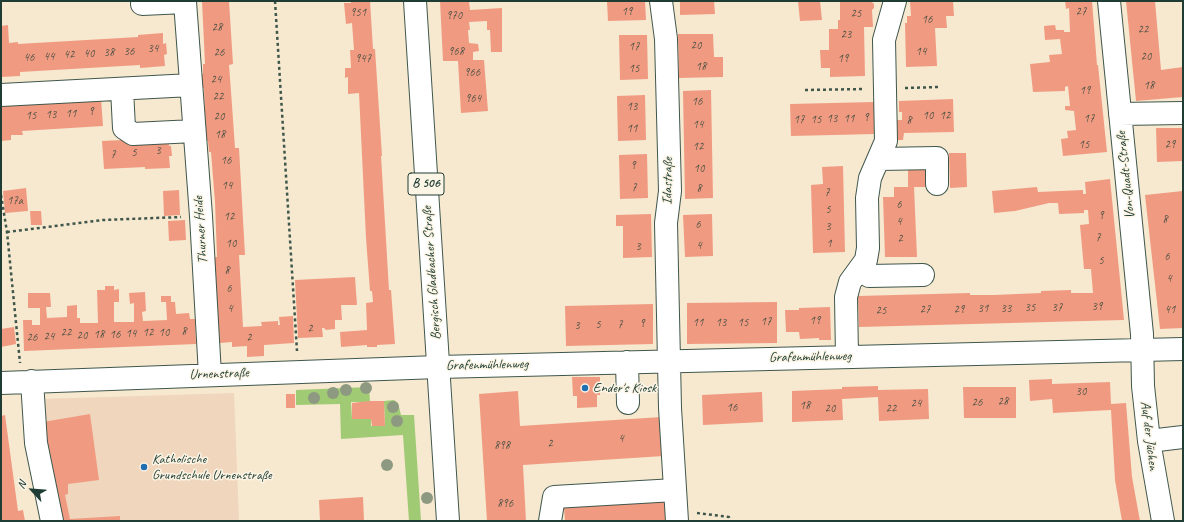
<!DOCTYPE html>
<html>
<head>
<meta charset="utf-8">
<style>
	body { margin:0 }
	#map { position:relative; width:1184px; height:522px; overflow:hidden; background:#f7e8d0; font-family:Caveat,sans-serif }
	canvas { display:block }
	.frame { position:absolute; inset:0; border:2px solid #1f3d34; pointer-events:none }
	.north { position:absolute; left:12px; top:470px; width:40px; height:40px; -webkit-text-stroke:3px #fcf5e5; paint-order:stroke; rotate:296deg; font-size:11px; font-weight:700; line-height:16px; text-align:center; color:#1f3d34 }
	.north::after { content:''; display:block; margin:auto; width:14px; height:18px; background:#1f3d34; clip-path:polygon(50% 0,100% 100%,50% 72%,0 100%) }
</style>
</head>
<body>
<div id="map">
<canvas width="1184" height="522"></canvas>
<div class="frame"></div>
<div class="north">N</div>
</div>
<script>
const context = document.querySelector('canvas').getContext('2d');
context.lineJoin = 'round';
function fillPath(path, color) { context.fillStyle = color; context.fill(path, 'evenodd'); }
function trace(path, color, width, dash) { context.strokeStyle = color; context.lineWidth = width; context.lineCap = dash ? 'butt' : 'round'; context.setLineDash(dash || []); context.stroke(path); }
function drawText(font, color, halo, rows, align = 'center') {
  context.font = font + ' Caveat,sans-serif'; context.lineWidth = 3; context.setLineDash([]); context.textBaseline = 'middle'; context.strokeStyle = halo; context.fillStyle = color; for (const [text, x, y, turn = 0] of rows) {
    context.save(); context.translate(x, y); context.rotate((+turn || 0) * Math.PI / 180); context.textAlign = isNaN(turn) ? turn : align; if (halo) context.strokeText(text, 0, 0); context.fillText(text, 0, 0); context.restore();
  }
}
const built = new Path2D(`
	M234 393 239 521H58L42 399Z`);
const green = new Path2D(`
	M369 387 370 402H351L352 419H371V426H385L384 401 394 400 398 403 401 415H414L421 521H409L403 435 341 439 340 404 296 405V390Z`);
const building = new Path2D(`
	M202 1H229L233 64 229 65 232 105 235 148H239L245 255H239L243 327 262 326 261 322 278 321V325H280L279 317 293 316 294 343 264 345V356L247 357V346L232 347V342L220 343 219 332 218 333 216 279H214L213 264H215V257H217L215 202 211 152H209L208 141H206L204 88H202V74H203V64H205Z
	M351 1H370L373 49H375L382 156H381L389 290H391L395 344 377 345V347H367V345L341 347 340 332 367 330 366 303 373 302 372 291H370L366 238 359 93 348 94V77L345 78V68H351L350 50H354L352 23 346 24 344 3H351Z
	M440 1H469L470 10 502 8V52H491L490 30H487V21L469 22 470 30H468L469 43 478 44 479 51 473 52V60H484L488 111 461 113 458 61H443Z
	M607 1H645L646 20 608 21Z
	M680 1H714L715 14 680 15Z
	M798 1H820L822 20 800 21Z
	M848 1H871L874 4V8L872 10 873 27H864L865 76 830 77V68H821L820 50H829V29H838V20H840V2H848Z
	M910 1H953L954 16H946L947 28H935L937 66 906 67 905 23H907V16H911Z
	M1065 1H1092L1097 65H1098L1107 152 1063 156 1061 139 1068 138 1067 131 1076 130 1074 111 1065 110V106H1070L1068 86 1065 87V91L1033 92 1030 64 1050 62 1049 55 1062 54 1060 39 1045 40 1044 26 1055 25 1056 30H1064V32H1070L1069 8 1066 9Z
	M1126 1H1155L1161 70 1183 67V97L1136 101Z
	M8 25 9 43 18 42V44L138 37V35L163 33V44L166 43 167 54 164 55 165 66 140 68V65L20 72V76L1 77V26Z
	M678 34H713L714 57H723V77L679 78Z
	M619 35H647L648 79 620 80Z
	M711 90 713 198 685 199 683 91Z
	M645 95 646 140 618 141 617 96Z
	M101 98 103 126 22 131 23 135H11V140L1 141V101Z
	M953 99 954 132 904 133 903 140H894V120H902V112H899V101Z
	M874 102 875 134 791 136 790 104Z
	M1156 128H1183V161L1157 162Z
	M168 135 169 146H171L172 156H169L170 168 145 169V167L104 169 102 141 143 139Z
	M949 153H966L967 187 950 188Z
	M647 154 648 198 620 199 619 155Z
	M908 164H925L926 187H914L917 257H885L883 197H894V187H908Z
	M843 166 845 252 813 253 811 185 823 184 822 167Z
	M1110 179 1124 320 859 327 858 296 970 293V295H994L1041 293V291L1071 290V293H1093L1091 269H1084L1080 225 1089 224 1088 210H1084V213L1059 214 1058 203H1049L1015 211 994 213 992 191 1037 187 1038 192 1083 190V194H1086L1085 182Z
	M26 188 28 211 5 213 3 191Z
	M179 190 180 215 164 216 163 191Z
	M1183 191V328L1160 329 1145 195Z
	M30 211H41L42 225H31Z
	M651 214 652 257 623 258V226H616V215Z
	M712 214 713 256 685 257 683 215Z
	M185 220 186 240 169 241 168 221Z
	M355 277 357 305H341L342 320H335V329L326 330 324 328H322L323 337 298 338 295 280Z
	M105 286H114V290L119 289V302H114V322H134V303L130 304 129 293 145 292 146 311 142 312 143 321 167 320 166 302H161V296H171V302H175L176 314 189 313 190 319H195L196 344 24 351 23 320H32V325H40V308H28V293H50L51 307H46L47 318 67 317V306L77 305V318H80V323H98L97 290H105Z
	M777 302V343L687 344V303Z
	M653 304V344L566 346 565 306Z
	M830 307 831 340H819V338L800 339 799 332H786L785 310H799V308Z
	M14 327 16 344 1 347V329Z
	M572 377H600V395H597V407L577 408V396H573Z
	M1052 379V384L1110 382 1111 404 1126 403 1132 477 1140 521H1122L1115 480 1111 410 1053 413 1052 399 1030 401 1029 380Z
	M878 386V390L928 389 929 419 879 421 878 397 842 399 843 420 792 422V391L842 389V387Z
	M963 387H1016V418H964Z
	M518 391 520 426 662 417 664 456 523 465 526 521H487L479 394Z
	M762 392 763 422 703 425 702 395Z
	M286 394H295V408H286Z
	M370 401H384L385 426H372L371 419H352V403Z
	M90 414 99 480 68 484V494L65 495 70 519 120 516V521H62L43 422Z
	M5 415 18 511 23 510 25 521H1V416Z
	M363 497 364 521H320L319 500Z
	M668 501 670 521H565L564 508Z`);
const path = new Path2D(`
	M275 1 297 351
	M905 88 939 87
	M805 90 865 89
	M1 195 7 232 20 363
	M7 232 103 220 181 217
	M697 513 729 517V521`);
const minor = new Path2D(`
	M661 1 666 39 670 191 666 223 670 408 677 521
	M1109 1 1142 334 1143 386 1149 441 1163 521
	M142 4 185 2 201 216 210 375
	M122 89 124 128 133 134 194 131
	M1 95 191 85
	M1120 114 1183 113
	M879 159 937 158V184
	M860 270 869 276 923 275
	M847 357 846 297 850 282 866 260 868 248 867 198 870 178 886 141 884 40 895 1
	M627 362 628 403
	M32 381 36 443 52 521
	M1 383 438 367 1183 349
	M1149 441 1183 437
	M550 521 554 497 675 490`);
const major = new Path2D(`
	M415 1 448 521`);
const trees = [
	[366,388],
	[346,390],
	[333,393],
	[314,398],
	[393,407],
	[397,421],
	[387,465],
	[427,498]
];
const markers = [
	[585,388,4,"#1f6fb2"],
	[144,467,4,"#1f6fb2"]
];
const numberNames = [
	["19",627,12],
	["27",1081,12],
	["951",358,13],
	["25",856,14],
	["970",454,16],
	["16",927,20],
	["28",217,28],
	["22",1143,30],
	["23",846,35],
	["20",696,46],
	["17",634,47],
	["34",153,49],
	["36",129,52],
	["968",456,52],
	["14",921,52],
	["38",109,53],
	["26",219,53],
	["40",89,54],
	["42",69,55],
	["44",49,57],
	["20",1146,57],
	["46",29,58],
	["947",363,59],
	["19",843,59],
	["18",701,67],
	["15",634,69],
	["966",472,73],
	["24",216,80],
	["18",1149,86],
	["19",1085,91],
	["22",218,97],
	["964",473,99],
	["16",697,102],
	["13",632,107],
	["9",91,112],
	["11",71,114],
	["13",51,115],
	["15",31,116],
	["10",928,116],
	["12",945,116],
	["20",219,117],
	["9",866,118],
	["13",832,119],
	["11",849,119],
	["17",1089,119],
	["17",799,120],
	["15",816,120],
	["8",909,121],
	["14",698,125],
	["11",632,129],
	["18",220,135],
	["15",1084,145],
	["29",1170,145],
	["12",698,147],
	["3",158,151],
	["5",134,153],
	["7",113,155],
	["16",226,161],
	["9",633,166],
	["10",699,169],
	["14",227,186],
	["7",634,188],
	["8",699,189],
	["7",827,193],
	["17a",15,201],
	["6",899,205],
	["5",828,210],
	["9",1101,216],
	["12",229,217],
	["8",1165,220],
	["4",899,222],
	["6",698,225],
	["3",828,227],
	["7",1098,238],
	["2",900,239],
	["10",231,244],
	["1",829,244],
	["4",699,246],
	["3",638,247],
	["6",1167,257],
	["5",1101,261],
	["8",227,271],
	["4",1169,279],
	["6",229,289],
	["39",1097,307],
	["35",1030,308],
	["37",1057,308],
	["4",230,309],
	["31",983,309],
	["33",1006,309],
	["27",925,310],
	["29",959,310],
	["41",1170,310],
	["25",881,311],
	["19",815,321],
	["17",766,322],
	["11",698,323],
	["13",721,323],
	["15",743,323],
	["9",642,324],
	["5",598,325],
	["7",620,325],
	["3",577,326],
	["2",310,329],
	["8",184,332],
	["22",66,333],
	["12",148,333],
	["10",164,333],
	["14",131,334],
	["18",99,335],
	["16",115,335],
	["20",82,336],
	["24",49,337],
	["26",32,338],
	["2",249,338],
	["30",1081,392],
	["28",1003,402],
	["26",977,403],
	["24",916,404],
	["18",805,406],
	["16",732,408],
	["20",830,409],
	["22",891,409],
	["4",621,439],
	["2",550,444],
	["898",502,446],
	["896",505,504]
];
const shields = [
	[426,184,36]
];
const shieldNames = [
	["B 506",426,184]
];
const streetNames = [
	["Von-Quadt-Straße",1126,175,-96],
	["Idastraße",668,181,-89],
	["Thurner Heide",201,230,-94],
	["Bergisch Gladbacher Straße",432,273,-94],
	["Grafenmühlenweg",810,357,-1],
	["Grafenmühlenweg",487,365,-1],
	["Urnenstraße",219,374,-2],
	["Auf der Jüchen",1149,436,83]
];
const poiNames = [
	["Ender's Kiosk",593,388],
	["Katholische",152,459],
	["Grundschule Urnenstraße",152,475]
];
fillPath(built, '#efd6bc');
fillPath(green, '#a1ca75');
fillPath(building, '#f09b81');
trace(minor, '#3f574b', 24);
trace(major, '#3f574b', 24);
trace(path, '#3f574b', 2.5, [3, 3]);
trace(minor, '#fff', 22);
trace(major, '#fff', 22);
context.fillStyle = '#8e9981';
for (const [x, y] of trees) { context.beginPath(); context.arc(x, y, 6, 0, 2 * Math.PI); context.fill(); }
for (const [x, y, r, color] of markers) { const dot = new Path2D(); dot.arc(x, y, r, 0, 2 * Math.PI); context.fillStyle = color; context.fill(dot); trace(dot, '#fcf5e5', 1.5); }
drawText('12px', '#535447', null, numberNames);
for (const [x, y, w] of shields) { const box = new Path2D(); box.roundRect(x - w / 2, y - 11, w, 22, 3); context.fillStyle = '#fcf5e5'; context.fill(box); trace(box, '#1f3d34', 1); }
drawText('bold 13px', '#1f3d34', null, shieldNames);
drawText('14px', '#1f3d34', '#fcf5e5', streetNames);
drawText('14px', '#1f3d34', '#fcf5e5', poiNames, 'left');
</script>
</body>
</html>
